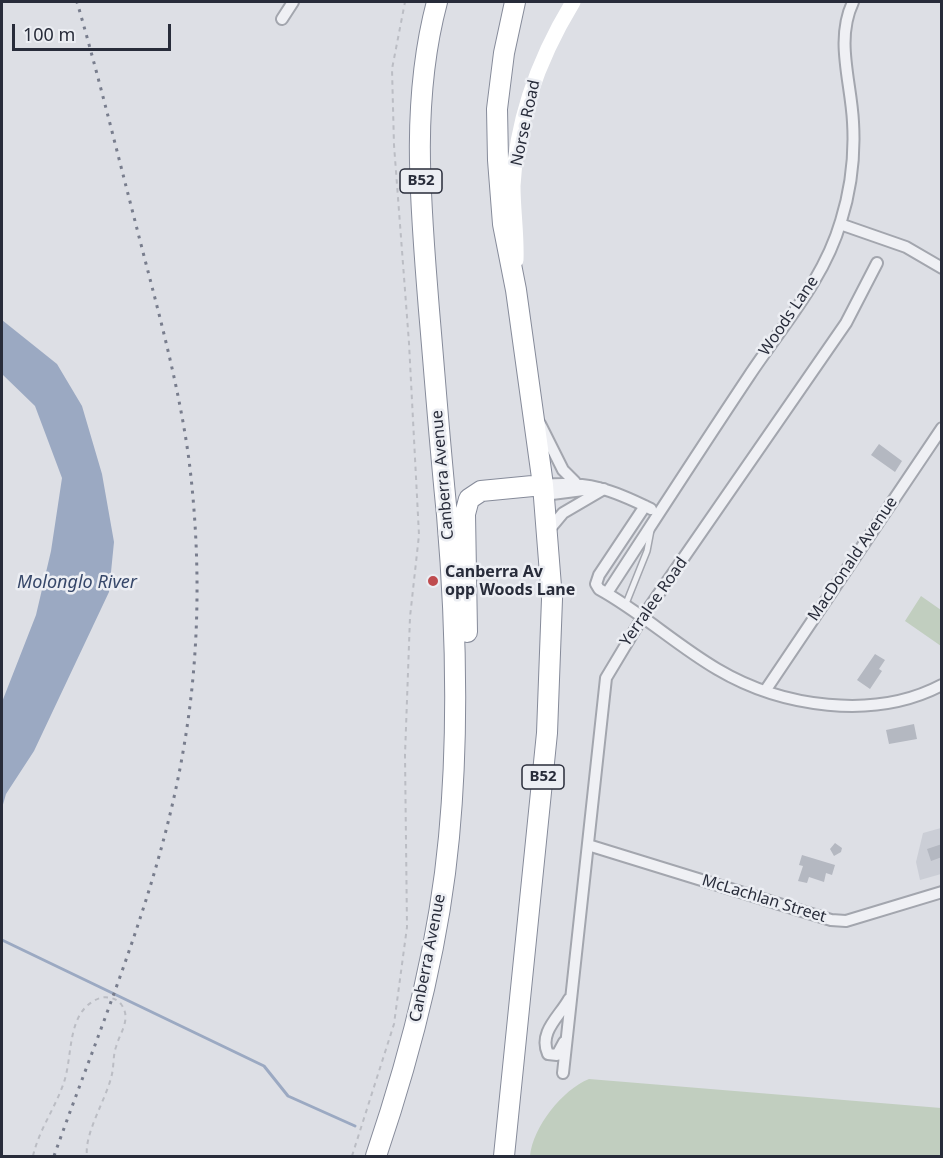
<!DOCTYPE html>
<html>
<head>
<meta charset="utf-8">
<style>
	body { margin:0 }
	#map { position:relative; width:943px; height:1158px; overflow:hidden; background:#dddfe5; font-family:"Noto Sans",sans-serif }
	canvas { display:block }
	.frame { position:absolute; inset:0; border:3px solid #282c3a; pointer-events:none }
	.scale { position:absolute; left:12px; top:24px; width:159px; height:27px; box-sizing:border-box; border:3px solid #282c3a; border-top:0; padding-left:8px; font-size:18px; line-height:21px; white-space:nowrap; color:#282c3a; -webkit-text-stroke:4px #eceef3; paint-order:stroke }
</style>
</head>
<body>
<div id="map">
<canvas width="943" height="1158"></canvas>
<div class="frame"></div>
<div class="scale">100 m</div>
</div>
<script>
const context = document.querySelector('canvas').getContext('2d');
context.lineJoin = 'round';
function fillPath(path, color) { context.fillStyle = color; context.fill(path, 'evenodd'); }
function trace(path, color, width, dash) { context.strokeStyle = color; context.lineWidth = width; context.lineCap = dash ? 'butt' : 'round'; context.setLineDash(dash || []); context.stroke(path); }
function drawText(font, color, halo, rows, align = 'center') {
  context.font = font + ' "Noto Sans",sans-serif'; context.lineWidth = 5; context.setLineDash([]); context.textBaseline = 'middle'; context.strokeStyle = halo; context.fillStyle = color; for (const [text, x, y, turn = 0] of rows) {
    context.save(); context.translate(x, y); context.rotate((+turn || 0) * Math.PI / 180); context.textAlign = isNaN(turn) ? turn : align; if (halo) context.strokeText(text, 0, 0); context.fillText(text, 0, 0); context.restore();
  }
}
const built = new Path2D(`
	M941 828V874L920 880 916 862 923 833Z`);
const green = new Path2D(`
	M921 596 941 610V646L905 621Z
	M589 1079 941 1108V1156H530C533 1127 562 1090 589 1079Z`);
const water = new Path2D(`
	M2 320 57 364 82 406 102 474 114 542 109 592 34 751 6 794 2 808V702L36 615 51 551 62 478 35 406 2 374Z`);
const stream = new Path2D(`
	M2 940 264 1066 288 1096 355 1126`);
const building = new Path2D(`
	M879 444 902 461 895 472 871 455Z
	M875 654 885 660 879 669 882 671 870 689 857 680Z
	M914 724 917 739 889 744 886 730Z
	M835 843 842 848 841 852 834 856 830 849Z
	M942 844V857L931 861 927 849Z
	M802 855 835 865 832 875 826 873 824 882 809 877 807 883 798 881 803 866 799 865Z`);
const path = new Path2D(`
	M33 1156C39 1130 54 1110 63 1085 74 1056 65 1011 100 998 107 996 116 998 121 1004 132 1019 120 1032 116 1047 113 1055 114 1065 112 1074 107 1098 84 1133 87 1156
	M352 1156 394 1024 407 927 405 755 410 617 419 535 409 343 394 145 392 69 405 2`);
const lane = new Path2D(`
	M625 606 647 551 651 530`);
const street = new Path2D(`
	M282 19 293 2
	M840 224 906 247 942 268
	M540 424 563 470 575 482
	M543 485C588 481 611 489 651 509
	M544 495 599 488
	M645 506 599 575 596 584 599 589C641 612 676 645 717 669 781 707 874 721 942 685
	M548 531 563 513 604 489
	M607 593C654 521 701 448 749 376 782 326 824 280 841 221 851 189 855 155 853 122 851 81 835 40 853 2
	M765 691 942 428
	M588 845 831 920 846 921 942 892
	M564 1042 557 1055 548 1054C538 1032 560 1016 569 999
	M563 1073 606 678 642 618 846 323 877 263`);
const secondary = new Path2D(`
	M516 260C517 235 513 211 513 186 516 120 539 58 573 2`);
const highway = new Path2D(`
	M467 632 465 514 469 499 481 491 543 485
	M376 1156C411 1053 439 946 449 837 459 731 456 621 447 515 440 447 435 379 429 310 421 208 410 103 437 2
	M504 1156 547 733 552 599 543 485 516 290 503 224 498 160 497 109 504 53 515 2`);
const rail = new Path2D(`
	M54 1156C101 1024 159 891 183 752 200 656 201 557 189 460 178 379 155 300 135 221 116 148 98 74 77 2`);
const markers = [
	[433,581,6,"#bf4c4f"]
];
const shields = [
	[421,181,42],
	[543,777,42]
];
const shieldNames = [
	["B52",421,181],
	["B52",543,777]
];
const streetNames = [
	["Norse Road",526,123,-78],
	["Woods Lane",789,316,-56],
	["Canberra Avenue",443,475,-95],
	["MacDonald Avenue",853,559,-56],
	["Yerralee Road",654,602,-55],
	["McLachlan Street",764,899,17],
	["Canberra Avenue",428,958,-79]
];
const poiNames = [
	["Canberra Av",445,572],
	["opp Woods Lane",445,590]
];
const waterNames = [
	["Molonglo River",77,583]
];
fillPath(built, '#cbced6');
fillPath(green, '#c1cebf');
fillPath(water, '#9ba9c2');
trace(stream, '#9ba9c2', 3);
fillPath(building, '#b4b8c1');
trace(lane, '#a3a6ae', 8);
trace(street, '#a3a6ae', 14);
trace(highway, '#868b9a', 22);
trace(path, '#bbbdc4', 2, [4.5, 4.5]);
trace(lane, '#eff0f4', 5);
trace(street, '#eff0f4', 10);
trace(secondary, '#fff', 15);
trace(highway, '#fff', 20);
trace(rail, '#787d8d', 3, [3, 6]);
for (const [x, y, r, color] of markers) { const dot = new Path2D(); dot.arc(x, y, r, 0, 2 * Math.PI); context.fillStyle = color; context.fill(dot); trace(dot, '#eceef3', 2); }
for (const [x, y, w] of shields) { const box = new Path2D(); box.roundRect(x - w / 2, y - 12, w, 24, 4.5); context.fillStyle = '#eceef3'; context.fill(box); trace(box, '#282c3a', 1.5); }
drawText('bold 15px', '#282c3a', null, shieldNames);
drawText('16px', '#282c3a', '#eceef3', streetNames);
drawText('bold 16px', '#282c3a', '#eceef3', poiNames, 'left');
drawText('italic 18px', '#364769', '#eceef3', waterNames);
</script>
</body>
</html>
